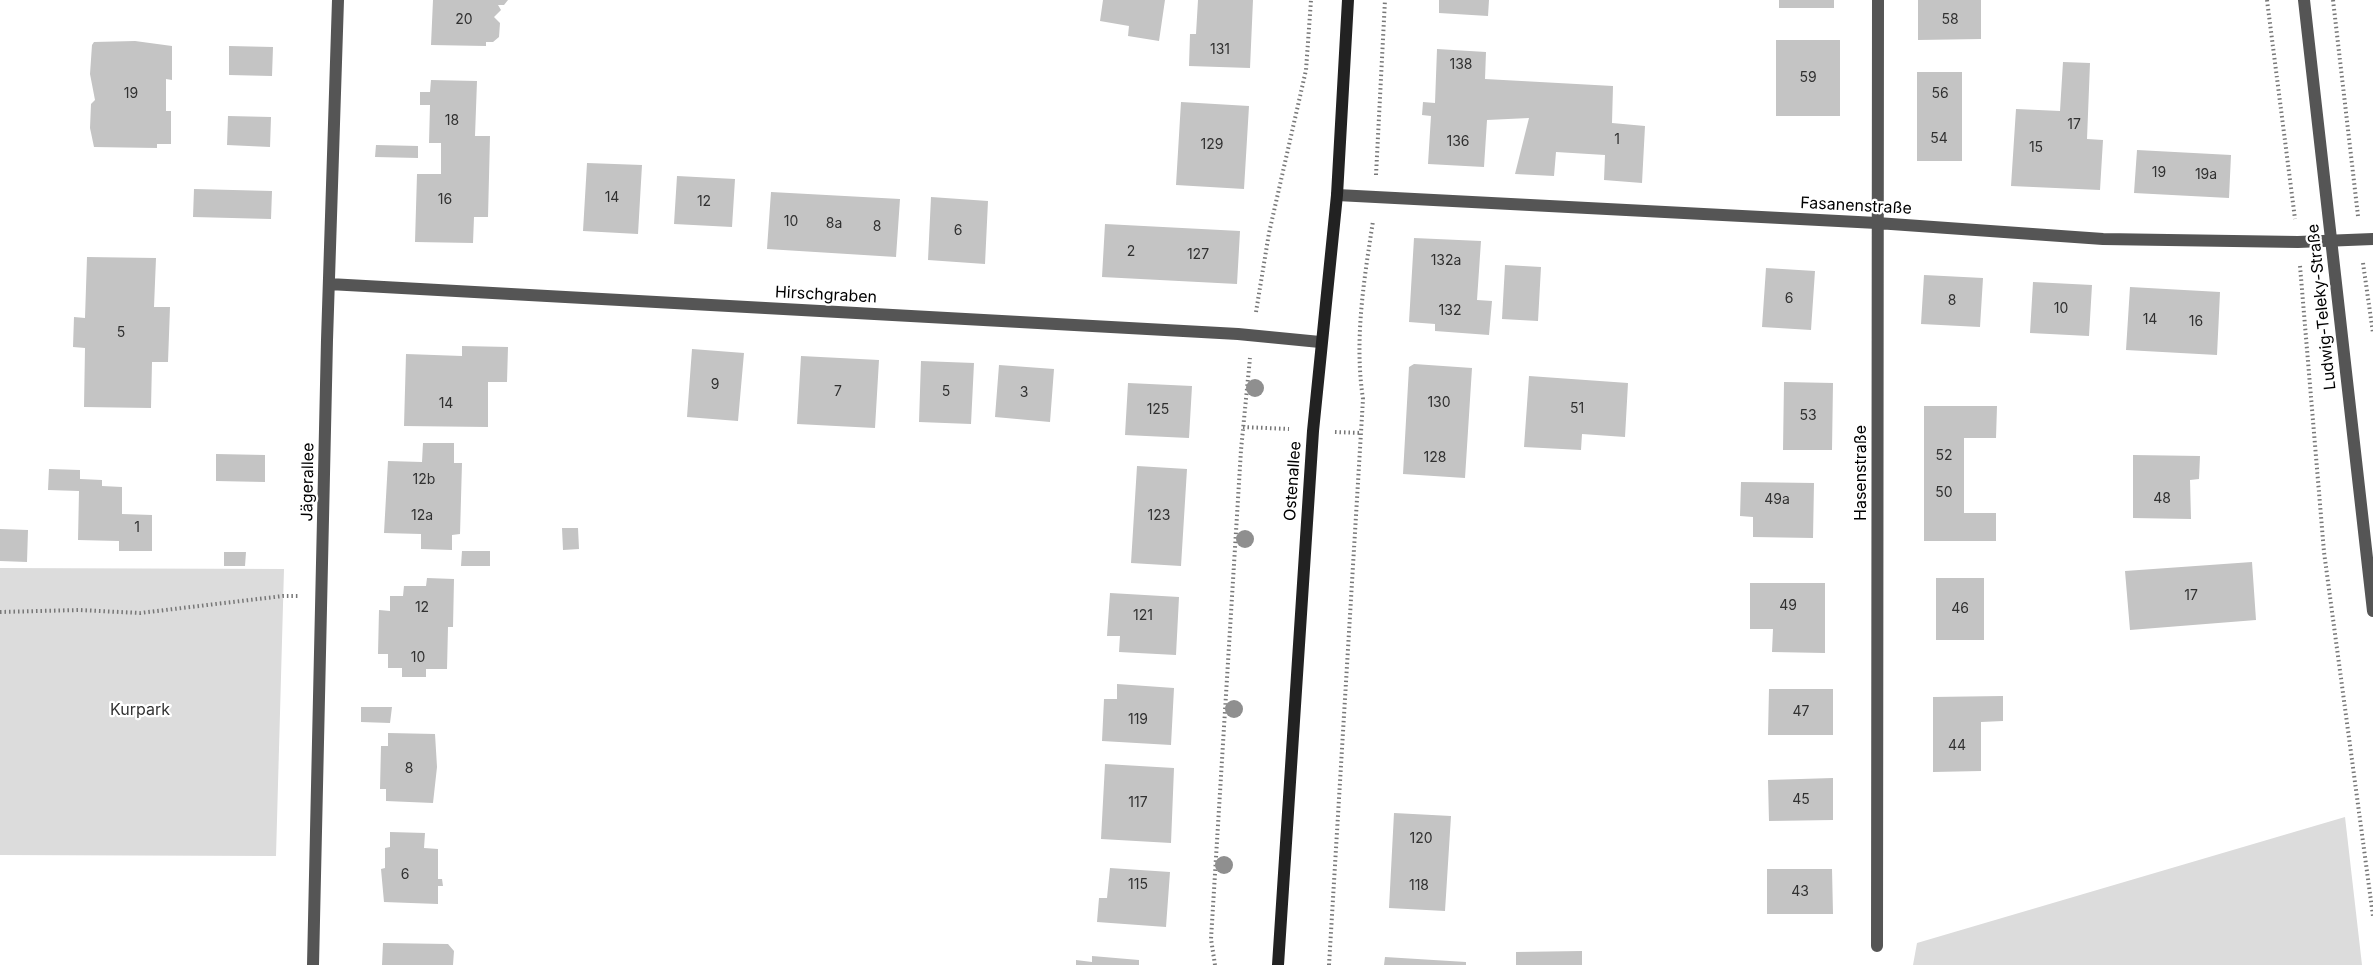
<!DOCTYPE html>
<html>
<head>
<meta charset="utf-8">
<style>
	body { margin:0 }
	canvas { display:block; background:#fff }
</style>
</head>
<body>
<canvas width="2373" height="965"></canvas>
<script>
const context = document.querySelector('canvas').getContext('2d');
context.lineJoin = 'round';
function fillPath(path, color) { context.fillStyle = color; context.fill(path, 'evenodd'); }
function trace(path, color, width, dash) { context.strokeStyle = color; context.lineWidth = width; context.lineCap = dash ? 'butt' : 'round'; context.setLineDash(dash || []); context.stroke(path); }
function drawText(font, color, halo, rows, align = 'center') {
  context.font = font + ' Inter,sans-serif'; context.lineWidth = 4.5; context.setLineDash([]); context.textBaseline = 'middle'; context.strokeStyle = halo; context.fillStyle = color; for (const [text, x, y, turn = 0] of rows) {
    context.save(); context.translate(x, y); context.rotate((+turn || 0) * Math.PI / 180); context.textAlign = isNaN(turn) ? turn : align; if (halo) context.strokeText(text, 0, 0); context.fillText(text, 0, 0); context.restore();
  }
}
const green = new Path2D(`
	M0 568 284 569 276 856 0 855Z
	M2345 817 2362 965H1913L1917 943Z`);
const building = new Path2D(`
	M433 0H508L504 5H498L501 10 494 17 500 23 499 37 493 42H486V46L431 45Z
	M1103 0H1165L1159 41 1128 36 1129 26 1100 21Z
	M1198 0H1253L1250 68 1189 66 1190 34H1196Z
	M1439 0H1489L1488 16 1439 13Z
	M1779 0H1834V8H1779Z
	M1918 0H1981V39L1918 40Z
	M1776 40H1840V116H1776Z
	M135 41 172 46V80L166 79V111H171V144H157V148L94 147 90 128 91 104 95 100 90 74 92 45 94 42Z
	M229 46 273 47 272 76 229 75Z
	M1437 49 1486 52 1485 79 1613 86 1612 123 1645 126 1642 183 1604 180 1605 155 1556 152 1554 176 1515 174 1529 118 1487 120 1484 167 1428 164 1431 116 1422 115 1423 102 1435 103Z
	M2063 62 2090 63 2087 139 2103 140 2100 190 2011 186 2016 109 2060 111Z
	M1917 72H1962V161H1917Z
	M431 80 477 81 475 136H490L488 217H474L473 243 415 242 417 174H441V143H429L430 105H420V92H430Z
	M1181 102 1249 106 1244 189 1176 185Z
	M228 116 271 117 270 147 227 145Z
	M376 145 418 146V158L375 157Z
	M2137 150 2231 155 2229 198 2134 193Z
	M587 163 642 165 638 234 583 231Z
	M677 176 735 179 732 227 674 224Z
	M194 189 272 191 271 219 193 217Z
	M771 192 900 199 896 257 767 249Z
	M931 197 988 201 985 264 928 260Z
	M1105 224 1240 231 1237 284 1102 277Z
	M1414 238 1481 241 1477 300 1492 301 1489 335 1435 331V324L1409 322Z
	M87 257 156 258 154 307H170L168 362H152L151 408 84 407 85 348 73 347 74 317 85 318Z
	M1505 265 1541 267 1538 321 1502 319Z
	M1766 268 1815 271 1811 330 1762 327Z
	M1924 275 1983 278 1980 327 1921 324Z
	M2033 282 2092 285 2089 336 2030 333Z
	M2130 287 2220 292 2217 355 2126 350Z
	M462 346 508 347 507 382H488V427L404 426 406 354 462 356Z
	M692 349 744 353 738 421 687 417Z
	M801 356 879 360 875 428 797 424Z
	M921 361 974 363 971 424 919 422Z
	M1414 364 1472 368 1465 478 1403 474 1409 367Z
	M999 365 1054 369 1050 422 995 417Z
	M1529 376 1628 383 1625 437 1582 434 1581 450 1524 447Z
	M1784 382 1833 383 1832 450H1783Z
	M1128 383 1192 386 1189 438 1125 435Z
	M1924 406H1997L1996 438H1964V513H1996V541H1924Z
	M423 443H454V463H462L460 534 452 535V550L421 549V534L384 533 388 461 422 462Z
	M216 454 265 455V482L216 481Z
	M2133 455 2200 456 2199 479 2190 480 2191 519 2133 518Z
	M1137 466 1187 469 1181 566 1131 563Z
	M49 469 80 470V479L102 480V486L122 487V514L152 515V551H119V541L78 540 79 491 48 490Z
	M1741 482 1814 483 1813 538 1753 537V517L1740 516Z
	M562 528H578L579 549 563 550Z
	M0 529 28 530 27 562 0 561Z
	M462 551H490V566H461Z
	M224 552H246L245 566H224Z
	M2252 562 2256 620 2130 630 2125 571Z
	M427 578 454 579 453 627H448L447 669H426V677H402V668H388V654H378L379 610 390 611V596H403L404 586H426Z
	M1936 578H1984V640H1936Z
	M1750 583H1825V653L1772 652 1773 629H1750Z
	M1110 593 1179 597 1176 655 1119 652 1120 636H1107Z
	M1117 684 1174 688 1171 745 1102 741 1104 699H1117Z
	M1769 689H1833V735H1768Z
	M2003 696V721L1981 722V771L1933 772V697Z
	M361 707H392L390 723 361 722Z
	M388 733 435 734 437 767 433 803 386 801V789H380L381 746H388Z
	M1105 764 1174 768 1171 843 1101 839Z
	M1833 778V820L1769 821 1768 780Z
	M1394 813 1451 816 1445 911 1389 908Z
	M390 832 425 833 424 848 438 849V879H442L443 886H438V904L384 902 381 869 385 868V848L390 847Z
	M1110 868 1170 872 1166 927 1097 922 1099 898H1107Z
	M1767 869H1832L1833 914H1767Z
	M383 943 448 944 454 951 453 965H382Z
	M1582 951V965H1516V952Z
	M1092 956 1139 960V965H1076V960L1092 962Z
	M1385 957 1466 962V965H1384Z`);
const path = new Path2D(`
	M2267 0 2295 219
	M2333 0 2358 216
	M1376 175 1385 0
	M2363 263 2373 333
	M2300 266 2324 552 2373 916
	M1256 312 1269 233 1306 70 1311 0
	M1243 427 1289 429
	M1335 432 1362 433
	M0 612 79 610 140 613 283 596H298
	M1215 965 1211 939 1241 450 1250 358
	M1329 965 1363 399C1354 340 1364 280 1373 221`);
const minor = new Path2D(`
	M1337 195 1877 223 2103 239 2298 242 2373 239
	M329 284 1238 334 1320 342
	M1877 946 1878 0
	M313 965 327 340 338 0`);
const tertiary = new Path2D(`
	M2304 0 2373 611`);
const secondary = new Path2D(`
	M1278 965 1313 431 1337 195 1348 0`);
const trees = [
	[1255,388],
	[1245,539],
	[1234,709],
	[1224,865]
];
const numberNames = [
	["20",464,20],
	["58",1950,20],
	["131",1220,50],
	["138",1461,65],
	["59",1808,78],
	["19",131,94],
	["56",1940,94],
	["18",452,121],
	["17",2074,125],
	["54",1939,139],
	["1",1617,140],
	["136",1458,142],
	["129",1212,145],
	["15",2036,148],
	["19",2159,173],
	["19a",2206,175],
	["14",612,198],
	["16",445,200],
	["12",704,202],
	["10",791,222],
	["8a",834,224],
	["8",877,227],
	["6",958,231],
	["2",1131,252],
	["127",1198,255],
	["132a",1446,261],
	["6",1789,299],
	["8",1952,301],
	["10",2061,309],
	["132",1450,311],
	["14",2150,320],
	["16",2196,322],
	["5",121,333],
	["9",715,385],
	["7",838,392],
	["5",946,392],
	["3",1024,393],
	["130",1439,403],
	["14",446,404],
	["51",1577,409],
	["125",1158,410],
	["53",1808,416],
	["52",1944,456],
	["128",1435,458],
	["12b",424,480],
	["50",1944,493],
	["48",2162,499],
	["49a",1777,500],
	["12a",422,516],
	["123",1159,516],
	["1",137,528],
	["17",2191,596],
	["49",1788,606],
	["12",422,608],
	["46",1960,609],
	["121",1143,616],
	["10",418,658],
	["47",1801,712],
	["119",1138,720],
	["44",1957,746],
	["8",409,769],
	["45",1801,800],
	["117",1138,803],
	["120",1421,839],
	["6",405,875],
	["115",1138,885],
	["118",1419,886],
	["43",1800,892]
];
const streetNames = [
	["Fasanenstraße",1856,206,3],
	["Hirschgraben",826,295,3],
	["Ludwig-Teleky-Straße",2322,307,-96],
	["Hasenstraße",1861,473,-90],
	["Ostenallee",1293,481,-86],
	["Jägerallee",308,482,-89]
];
const parkNames = [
	["Kurpark",140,710]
];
fillPath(green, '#dcdcdc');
fillPath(building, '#c4c4c4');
trace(path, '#777', 4, [1.5, 3]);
trace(minor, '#555', 12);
trace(tertiary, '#555', 12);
trace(secondary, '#222', 12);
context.fillStyle = '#8f8f8f';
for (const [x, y] of trees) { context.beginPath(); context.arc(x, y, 9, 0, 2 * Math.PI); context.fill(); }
drawText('14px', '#313131', null, numberNames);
drawText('16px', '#000', '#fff', streetNames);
drawText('16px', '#333', '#fff', parkNames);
</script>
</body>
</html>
